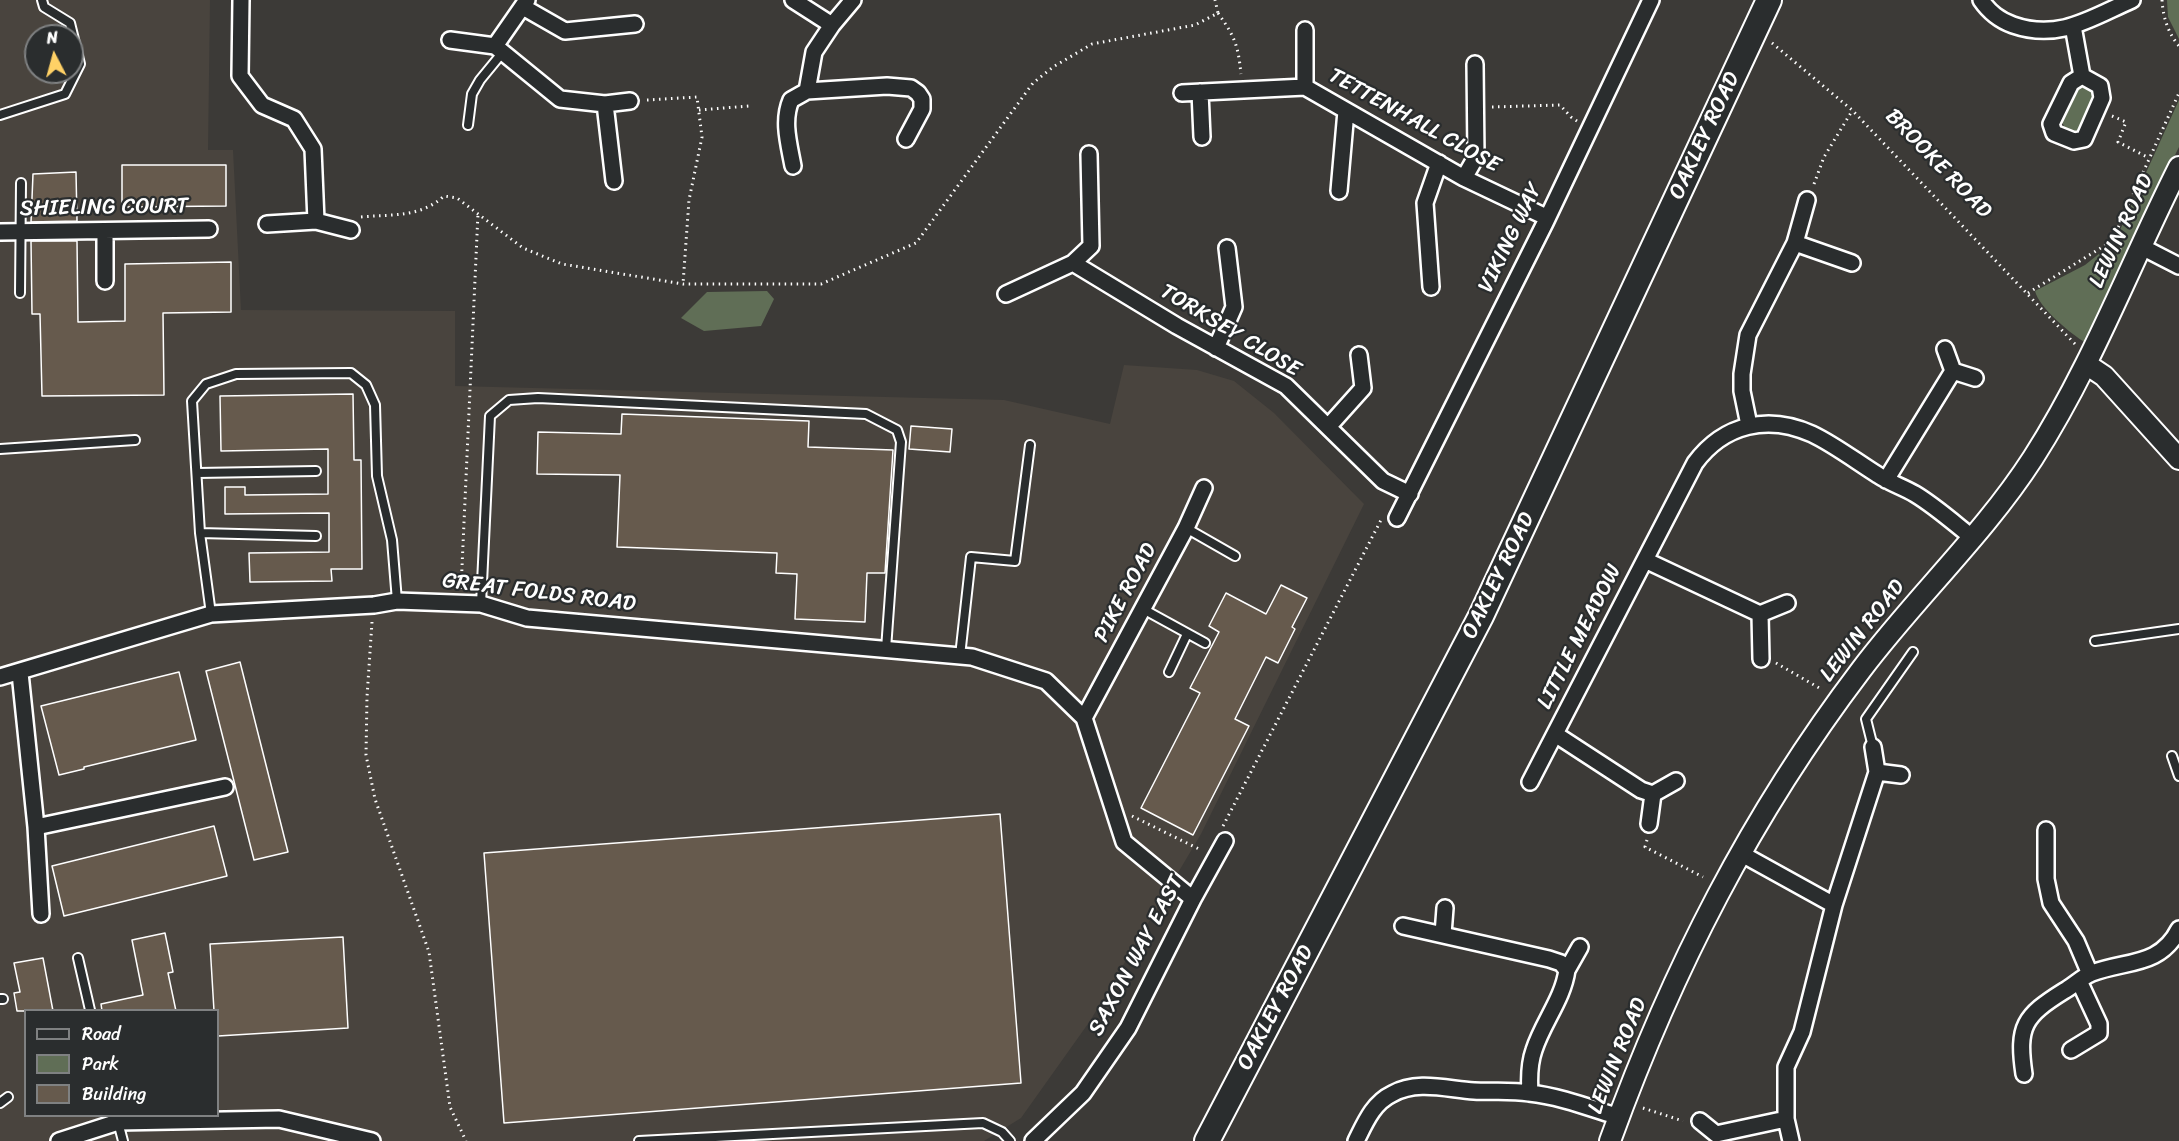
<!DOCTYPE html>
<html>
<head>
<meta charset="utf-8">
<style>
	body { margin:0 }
	#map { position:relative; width:2179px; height:1141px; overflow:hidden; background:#3c3a37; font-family:Sriracha,sans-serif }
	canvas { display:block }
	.legend { position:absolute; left:24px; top:1009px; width:195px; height:108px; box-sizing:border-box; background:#2a2d2e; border:2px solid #7f8182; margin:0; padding:8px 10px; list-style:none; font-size:18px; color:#fff }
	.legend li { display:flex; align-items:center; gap:12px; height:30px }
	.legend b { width:30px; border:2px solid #7f8182 }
	.north { position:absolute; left:24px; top:24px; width:60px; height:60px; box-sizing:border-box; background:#2a2d2e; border:2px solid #7f8182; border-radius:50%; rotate:354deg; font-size:16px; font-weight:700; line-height:24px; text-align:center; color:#fff }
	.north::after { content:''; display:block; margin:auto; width:21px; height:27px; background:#ffd166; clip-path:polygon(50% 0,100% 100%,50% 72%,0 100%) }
</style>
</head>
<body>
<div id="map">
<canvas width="2179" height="1141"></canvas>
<ul class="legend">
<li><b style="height:8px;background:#2a2d2e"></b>Road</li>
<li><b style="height:16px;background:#606e56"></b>Park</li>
<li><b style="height:16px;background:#665a4d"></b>Building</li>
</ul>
<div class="north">N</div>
</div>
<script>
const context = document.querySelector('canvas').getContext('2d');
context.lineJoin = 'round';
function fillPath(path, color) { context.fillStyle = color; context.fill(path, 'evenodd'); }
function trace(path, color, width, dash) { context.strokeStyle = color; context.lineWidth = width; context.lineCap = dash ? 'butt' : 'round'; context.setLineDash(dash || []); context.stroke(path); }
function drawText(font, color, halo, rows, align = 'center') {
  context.font = font + ' Sriracha,sans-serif'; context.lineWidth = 4.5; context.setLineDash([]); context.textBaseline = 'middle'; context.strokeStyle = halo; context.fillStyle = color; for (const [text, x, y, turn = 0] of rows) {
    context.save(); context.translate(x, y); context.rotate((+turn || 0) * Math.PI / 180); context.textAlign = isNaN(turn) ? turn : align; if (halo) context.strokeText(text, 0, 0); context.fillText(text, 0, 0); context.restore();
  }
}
const built = new Path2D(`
	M0 0H210L208 150H233L241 310 455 311V386L1004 400 1110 424 1124 365 1197 370 1234 381 1274 413 1364 504 1201 834 1090 1021 1021 1118 984 1141H0ZM36 36H72V72H36ZM26 1010H218V1116H26Z`);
const green = new Path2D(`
	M2167 0H2179V39L2168 17Z
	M2084 87 2090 89 2095 98 2084 128 2078 133 2065 129 2061 119 2077 88Z
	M2179 100V147L2132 241 2086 343C2071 334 2039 308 2035 291L2085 265 2115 241Z
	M767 291 774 299 761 326 704 331 681 318 707 292Z`);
const building = new Path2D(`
	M122 165H226V206L122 207Z
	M76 172 77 221 31 222 33 174Z
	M31 241H77L78 322 125 321V264L231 262V312L163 313 164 395 42 396 40 314H32Z
	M353 394 354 460H361L362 569H331L332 581 250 582 249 553 329 552V513L225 514V487H245V495L328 494V449L221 451 220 396Z
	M622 414 809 421 808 447 893 450 885 573H867L865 622 795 619 797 574 776 573 777 553 617 547 620 475 537 474 538 432 621 434Z
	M911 426 952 429 950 452 909 449Z
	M1281 585 1307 598 1292 627 1295 629 1278 663 1266 657 1235 719 1249 726 1193 835 1141 808 1200 693 1190 688 1219 632 1209 626 1226 593 1266 614Z
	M240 662 288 852 254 860 206 671Z
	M179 672 196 740 84 767V769L59 775 41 706Z
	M1000 814 1021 1083 504 1123 484 853Z
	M214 826 227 876 64 916 52 866Z
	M165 933 173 972 168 973 176 1011H102L101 1004 143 995 132 940Z
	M343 937 348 1028 218 1036V1011H214L210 944Z
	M43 958 53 1011H17L14 993 20 992 14 963Z`);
const path = new Path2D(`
	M2162 0C2163 17 2168 33 2179 46
	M1218 13C1235 37 1238 45 1241 74
	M1772 43 1852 110 2075 344
	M647 100 697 97 702 137 689 200 683 284
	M1492 107 1560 105 1571 117 1577 121
	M699 110 749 106
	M2112 116 2126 122 2118 142 2149 158
	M1814 184 1824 157 1852 111
	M361 217C392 214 420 218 444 196L457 198 523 248 562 264 683 284H821L916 243 1033 83 1053 67 1092 44 1195 25 1218 13 1215 0
	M2109 244 2121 250
	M2028 293 2112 241 2179 93
	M461 589 478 213
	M372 622 367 697 366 755 375 799 429 952 450 1107 466 1141
	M1776 663 1821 689
	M1132 816 1201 850
	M1223 826 1381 520
	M1647 840 1645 847 1703 877
	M1643 1108 1683 1121`);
const service = new Path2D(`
	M0 115 65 94 80 64 70 23 44 7 42 0
	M468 125 472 94 480 80 503 52
	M20 293 21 183
	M0 449 135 440
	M198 473 316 471
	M1186 528 1235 556
	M200 533 316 536
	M481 604 490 416 509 400 538 398 866 414 897 430 901 442 886 649
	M1143 609 1205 643
	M211 614 200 533 192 401 206 384 236 374 351 373 366 385 375 405 377 476 392 540 397 601
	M2095 641 2179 629
	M960 656 971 557 1015 561 1030 445
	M1169 672 1187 634
	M1873 747 1866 719 1913 652
	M2172 756 2179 776
	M78 958 90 1010
	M0 999H3
	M0 1103 8 1097
	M118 1122 123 1141
	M639 1141 983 1123 1002 1132 1010 1141`);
const minor = new Path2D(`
	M241 0 240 76 262 105 294 119 313 149 316 221
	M527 0 495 46 560 99 605 104 630 101
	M793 0 832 25
	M1981 0C1990 13 1999 20 2013 25 2059 41 2091 18 2132 0
	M523 7 565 31 635 24
	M2073 26 2082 76 2100 86 2102 98 2084 139 2074 141 2054 133 2051 124 2071 83 2082 76
	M1305 30V87
	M450 40 495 46
	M807 91 814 52 832 25 853 0
	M1200 92 1202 137
	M1182 93 1305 87 1464 178 1546 217
	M605 104 614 181
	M793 166C789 144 782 121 791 100L807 91 887 86 911 88 918 93 922 99V109L906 139
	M1464 178 1476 157 1475 64
	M1339 191 1346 111
	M267 224 316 221 351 230
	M105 231V281
	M0 232 209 229
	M1795 243 1852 263
	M2140 246 2179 266
	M1073 263 1177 326 1286 386 1383 481 1410 494
	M1431 287 1425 203 1439 163
	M1006 294 1073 263 1091 246 1089 154
	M1216 348 1234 307 1227 248
	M1945 349 1953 371
	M1953 371 1975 378
	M1749 425 1742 391V374L1748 335 1795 243 1807 200
	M1328 427 1363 388 1359 355
	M1886 480 1953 371
	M1397 518 1545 223 1651 0
	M1645 560 1760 614 1787 603
	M1760 614 1761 659
	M20 673 36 827 225 787
	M0 677 211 614 374 605 397 601 481 604 527 618 972 657 1046 681 1084 718 1124 842 1193 899
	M1084 718 1186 528 1204 488
	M1555 734 1641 790 1653 794
	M1877 772 1901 775
	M1530 782 1695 463C1724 424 1768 414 1812 434 1835 445 1857 462 1878 475 1890 483 1903 487 1915 494 1935 506 1954 523 1973 538
	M1653 794 1676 781
	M1649 824 1653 794
	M36 827 41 914
	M2046 830V879L2051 903 2076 941 2090 974
	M1834 905 1877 772 1873 747
	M1403 926 1549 959 1561 963 1567 970C1563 999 1543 1022 1534 1050 1529 1064 1529 1078 1530 1093
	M1443 934 1445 908
	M1567 970 1580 947
	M2071 1050 2099 1033V1024L2079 981
	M2024 1074C2017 1026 2024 1016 2064 991 2073 986 2082 977 2092 973 2126 960 2160 967 2179 929
	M1786 1119 1791 1141
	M1700 1121 1716 1134
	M1716 1134 1786 1119V1067L1802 1032 1834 905 1740 853
	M59 1141 118 1122 279 1119 372 1141
	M1033 1141 1083 1093 1128 1028 1193 899 1225 841
	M1356 1141C1365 1123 1373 1103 1392 1094 1417 1080 1446 1089 1474 1091 1492 1092 1511 1090 1529 1093 1559 1096 1590 1108 1619 1117`);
const tertiary = new Path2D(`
	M2086 364 2104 376 2179 459
	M1610 1141C1672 970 1751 815 1861 670 1916 597 1984 534 2033 458 2092 366 2130 264 2179 167`);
const primary = new Path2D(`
	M1207 1141 1481 616 1769 0`);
const streetNames = [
	["TETTENHALL CLOSE",1414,121,29],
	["OAKLEY ROAD",1705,136,-65],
	["BROOKE ROAD",1938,164,46],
	["SHIELING COURT",104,208,-1],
	["LEWIN ROAD",2122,231,-65],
	["VIKING WAY",1511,238,-64],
	["TORKSEY CLOSE",1230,331,31],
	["OAKLEY ROAD",1499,576,-64],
	["GREAT FOLDS ROAD",539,593,7],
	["PIKE ROAD",1126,593,-62],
	["LEWIN ROAD",1863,631,-52],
	["LITTLE MEADOW",1580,637,-63],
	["SAXON WAY EAST",1137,956,-62],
	["OAKLEY ROAD",1276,1008,-62],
	["LEWIN ROAD",1618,1056,-68]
];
fillPath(built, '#49443e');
fillPath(green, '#606e56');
fillPath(building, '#665a4d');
trace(building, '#fff', 1.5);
trace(service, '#fff', 12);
trace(minor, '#fff', 20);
trace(tertiary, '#fff', 24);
trace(primary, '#fff', 28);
trace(path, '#fff', 3, [1.5, 4.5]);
trace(service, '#2a2d2e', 8);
trace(minor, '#2a2d2e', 15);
trace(tertiary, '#2a2d2e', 20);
trace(primary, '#2a2d2e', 24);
drawText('22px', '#fff', '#2a2d2e', streetNames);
</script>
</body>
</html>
